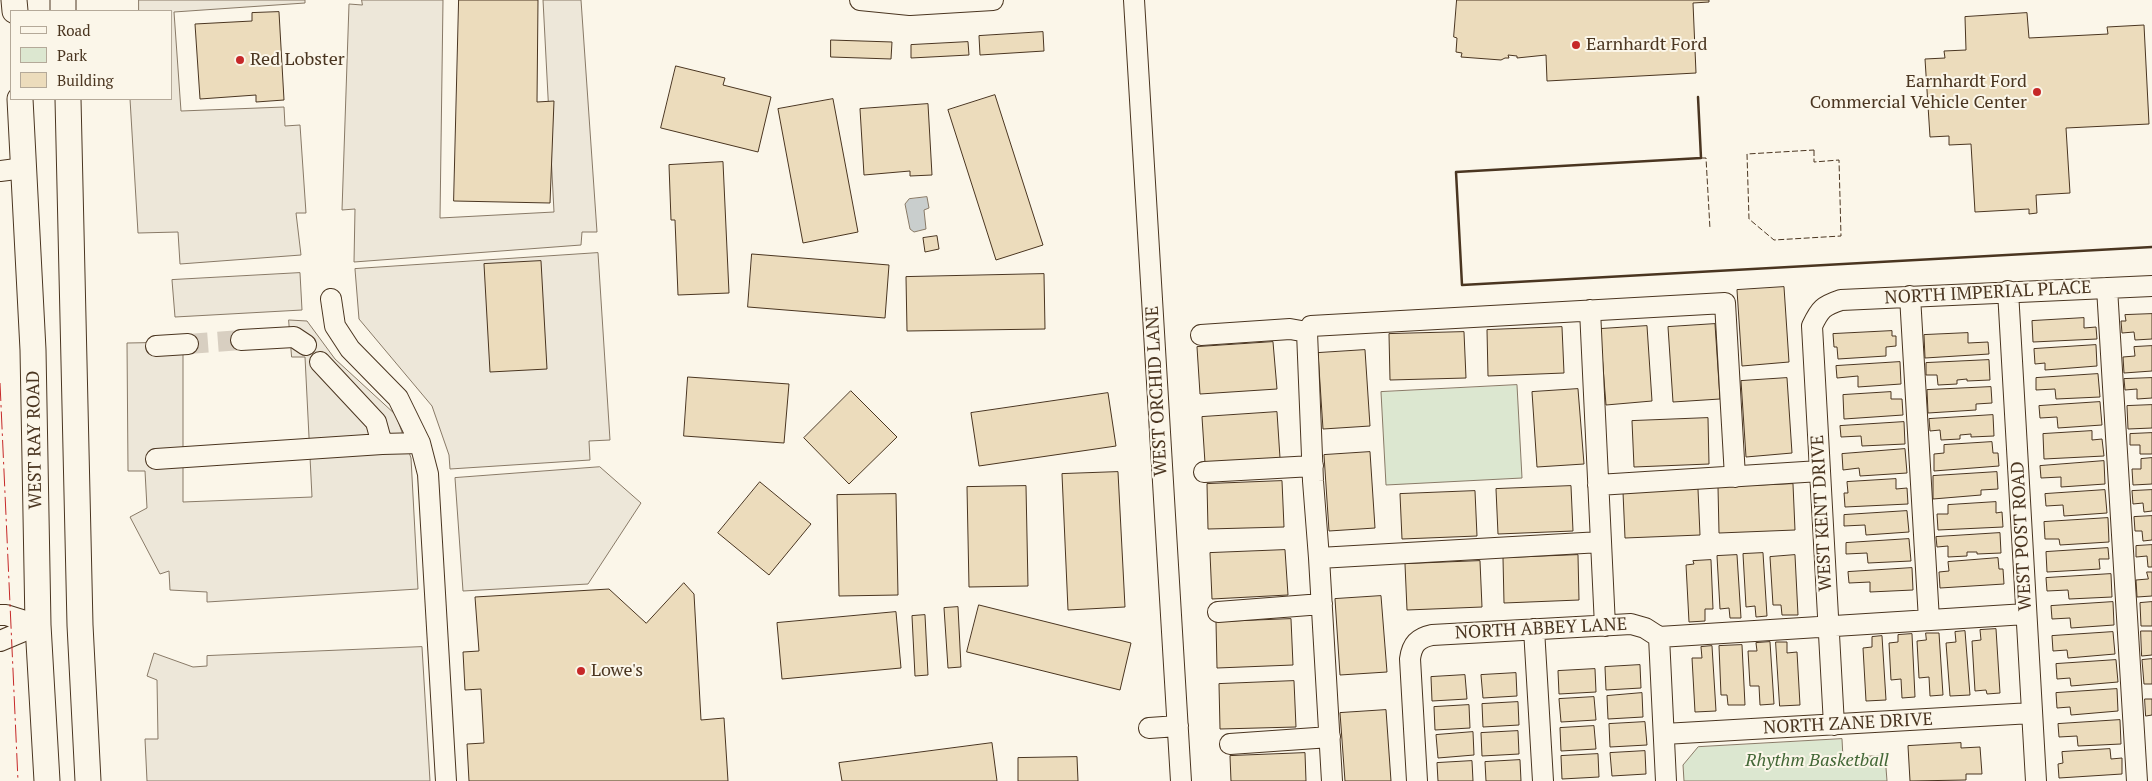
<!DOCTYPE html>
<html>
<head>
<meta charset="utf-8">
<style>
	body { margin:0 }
	#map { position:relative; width:2152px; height:781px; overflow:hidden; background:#fbf6e9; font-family:"PT Serif",serif }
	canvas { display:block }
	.legend { position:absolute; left:10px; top:10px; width:162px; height:90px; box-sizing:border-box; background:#fbf6e9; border:1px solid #b4a999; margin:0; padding:6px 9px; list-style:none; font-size:15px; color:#4a3520 }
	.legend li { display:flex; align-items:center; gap:10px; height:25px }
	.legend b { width:25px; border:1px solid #b4a999 }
</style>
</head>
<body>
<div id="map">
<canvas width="2152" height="781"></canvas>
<ul class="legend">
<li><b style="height:6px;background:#fbf6e9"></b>Road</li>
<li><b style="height:14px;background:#dce7d0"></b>Park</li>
<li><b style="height:14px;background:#ecdcbc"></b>Building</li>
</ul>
</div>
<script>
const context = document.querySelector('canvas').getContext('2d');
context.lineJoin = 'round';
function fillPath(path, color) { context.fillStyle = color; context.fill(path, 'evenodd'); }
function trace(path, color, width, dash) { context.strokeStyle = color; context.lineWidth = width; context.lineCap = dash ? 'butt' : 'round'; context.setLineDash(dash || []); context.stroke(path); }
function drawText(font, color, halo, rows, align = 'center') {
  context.font = font + ' "PT Serif",serif'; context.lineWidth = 4; context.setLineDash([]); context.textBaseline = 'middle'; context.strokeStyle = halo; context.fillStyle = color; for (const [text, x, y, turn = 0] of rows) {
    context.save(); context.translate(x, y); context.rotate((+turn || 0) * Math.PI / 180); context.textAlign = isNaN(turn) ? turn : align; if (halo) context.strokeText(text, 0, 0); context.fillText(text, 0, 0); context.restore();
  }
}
const green = new Path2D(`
	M1517 385 1522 478 1386 485 1381 392Z
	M1842 739 1843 758 1885 755 1887 781H1684L1683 765 1698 747Z`);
const parking = new Path2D(`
	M139 0H305V3L174 12 181 111 284 107 285 126 300 125 306 213H296L301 255 180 264 178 232 138 233 130 99H171V11H139Z
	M362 0H443L440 218 554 212 543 0H581L597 232H582L581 245 354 262 355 209 342 210 349 4 362 5Z
	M598 253 610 440 589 441 590 460 450 469 449 455 432 406 359 319 355 269Z
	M300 273 302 310 175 317 172 280Z
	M289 320 307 321 335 359 396 415 411 458 418 589 207 602V592L170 590 169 571 160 574 130 517 147 508 145 471H128L127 343 183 342V502L312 497 305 357H292Z
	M600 467 641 503 588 584 463 591 455 478Z
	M422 647 430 781H147L145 739H158L157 680 147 676 154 653 193 667 207 666V656Z`);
const water = new Path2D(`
	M927 197 929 208 924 210 926 229 914 232 910 229 905 204 909 199Z`);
const building = new Path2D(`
	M459 0H538L537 102 554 101 550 203 454 201Z
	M1457 0H1709V2L1693 3 1696 73 1547 81 1546 55 1517 58V56L1508 55 1509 58H1505L1501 60 1461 57 1462 53 1456 52 1457 38 1454 37Z
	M279 12 284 100 256 102V95L200 99 195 24 252 21V13Z
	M2027 13 2029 38 2108 34 2107 27 2144 25 2149 124 2066 128 2070 193 2036 195 2037 213 2029 214V209L1975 212 1971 144 1949 145V136L1930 137 1925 59 1945 58 1944 51 1966 50 1965 17Z
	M1043 32 1044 51 980 55 979 36Z
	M831 40 892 42 891 59 831 57Z
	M968 42 969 55 911 58V45Z
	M676 66 725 78 723 85 771 97 758 152 661 128Z
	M995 95 1043 245 996 260 948 110Z
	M833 99 858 232 803 243 778 109Z
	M928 104 932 175 910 176V171L864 175 860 109Z
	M723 162 729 293 678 295 675 220H671L669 165Z
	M937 236 939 249 925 252 923 238Z
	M752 254 889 265 885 318 748 307Z
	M541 261 547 369 490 372 484 264Z
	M1044 274 1045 329 907 331 906 277Z
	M1784 287 1789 362 1742 366 1737 290Z
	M2152 314V339L2135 340 2134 332 2122 333 2121 321H2126L2125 315Z
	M2084 318V328L2096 327 2097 339 2033 342 2032 321Z
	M1715 324 1720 399 1673 402 1668 327Z
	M1647 326 1652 401 1606 405 1600 329Z
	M1562 327 1564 373 1488 376 1487 330Z
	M1892 331V336H1896V346L1886 347V356L1838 359 1837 347H1834L1833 334Z
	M1464 332 1466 378 1390 380 1389 334Z
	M1968 333V343L1988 342 1989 354 1925 358 1924 335Z
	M1273 342 1277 389 1200 394 1197 347Z
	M2096 345 2097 366 2045 370V363L2035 364 2034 349Z
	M2152 346V371L2124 373 2123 357 2135 356 2134 347Z
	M1365 350 1370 426 1323 429 1318 353Z
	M1989 360 1990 380 1967 381V379L1957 380V384L1938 385 1937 375H1926V363Z
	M1900 362 1901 384 1858 387V376L1837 378 1836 366Z
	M2098 374 2100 397 2056 399 2055 389 2036 390V378Z
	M688 377 789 384 784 443 684 436Z
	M1787 378 1792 453 1746 457 1741 381Z
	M2152 378V398L2137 399V389L2125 390 2124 379Z
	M1991 387 1992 403 1976 404V410L1928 413 1927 390Z
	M1578 389 1584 464 1537 467 1532 392Z
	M851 391 897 437 849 484 804 438Z
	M1891 392V399H1902L1903 415 1844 419 1843 395Z
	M1108 393 1116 446 979 466 971 413Z
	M2100 402 2102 425 2058 428 2057 417 2040 418 2039 406Z
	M2152 405V428L2128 429 2127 406Z
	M1277 412 1280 458 1205 463 1202 417Z
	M1993 415 1994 436 1971 437V434L1960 435V439L1941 440 1940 430 1930 431 1929 419Z
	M1708 418 1709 464 1634 467 1632 421Z
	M1904 422 1905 444 1862 446 1861 436 1841 437 1840 426Z
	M2092 431V440L2102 439 2104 456 2044 459 2043 434Z
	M2152 433V454H2140V445H2130V434Z
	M1992 442 1993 453H1998L1999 466 1934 471V454L1944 453V445Z
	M1905 449 1907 473 1860 476 1859 468 1843 470 1842 454Z
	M1370 452 1375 528 1329 531 1324 455Z
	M2152 458V484L2133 485 2132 469H2141V459Z
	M2104 461 2105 484 2061 487V477L2041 478 2040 466Z
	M1118 472 1125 607 1068 610 1062 474Z
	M1997 472 1998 489 1981 490V495L1933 499V476Z
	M1896 479V489L1907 488 1908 504 1845 507 1844 493H1848L1847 482Z
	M1282 481 1284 527 1208 529 1207 484Z
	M760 482 811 524 769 575 718 533Z
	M1793 484 1795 530 1719 533 1718 487Z
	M1026 486 1028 586 969 587 967 487Z
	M1571 486 1573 531 1498 534 1496 489Z
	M1698 489 1700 535 1625 538 1623 492Z
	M2105 490 2107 513 2064 516 2063 505 2046 506 2045 494Z
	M2152 490V511L2144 512 2143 503 2133 504 2132 491Z
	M1475 491 1477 536 1402 539 1400 494Z
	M896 494 898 595 839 596 837 495Z
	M1996 502V513L2002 512 2003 527 1938 530 1937 514H1948V505Z
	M1907 511 1909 532 1866 535 1865 525 1844 526V515Z
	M2152 516V540L2143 541 2142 531H2135L2134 517Z
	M2108 518 2109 542 2060 545 2059 539H2045L2044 522Z
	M2000 533 2001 553 1977 554V552H1967V556L1948 557V546L1937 547 1936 537Z
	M1909 539 1911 561 1868 563 1867 553 1846 554V543Z
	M2152 545V567H2148L2147 556 2136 557V546Z
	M2108 548 2109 559H2099L2100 569 2047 572 2046 552Z
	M1285 550 1288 595 1212 599 1210 553Z
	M1763 553 1767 616 1756 617 1755 606 1746 607 1743 554Z
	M1578 555 1579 600 1504 603 1503 558Z
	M1737 555 1741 618H1730L1729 608 1720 609 1717 556Z
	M1795 555 1798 615H1782L1781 605H1773L1770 557Z
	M1998 558 1999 569H2003L2004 584 1940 588 1939 572 1949 571 1948 562Z
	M1711 560 1713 609H1705V621L1689 622 1686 565 1694 564 1693 561Z
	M1480 561 1482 607 1407 610 1405 564Z
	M1912 568 1913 590 1870 592V582L1849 583 1848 572Z
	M2147 572H2152V596L2137 597 2136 580 2148 579Z
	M2111 574 2112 597 2069 599 2068 590 2047 591 2046 578Z
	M684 583 694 594 701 720 724 718 728 781H469L467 744 484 743 481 689 465 690 463 652 479 651 475 597 609 589 646 623Z
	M1381 596 1387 672 1340 675 1335 599Z
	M2113 602 2114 625 2071 628 2070 618 2052 619 2051 606Z
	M2152 602V626H2141L2140 603Z
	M979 605 1131 643 1120 690 967 652Z
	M958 607 961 667 948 668 944 608Z
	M896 612 901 668 782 679 777 623Z
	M925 615 928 675 915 676 912 616Z
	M1291 619 1293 665 1217 668 1216 622Z
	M1996 629 2000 693 1987 694 1986 690 1975 691 1972 641 1981 640 1980 630Z
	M1965 631 1970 695 1950 696 1946 643 1956 642 1955 632Z
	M2141 631H2152V655L2142 656Z
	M2113 632 2115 654 2068 658 2067 650 2053 651 2052 636Z
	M1926 633H1939L1943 695 1930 696 1929 677 1919 678 1917 641 1926 640Z
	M1912 634 1915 697 1902 698 1901 679 1891 680 1889 643 1898 642V635Z
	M1882 636 1886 700 1866 701 1863 648 1872 647V637Z
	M1770 642 1774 704 1760 705 1759 686H1750L1748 651H1757L1756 643Z
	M1776 642H1787V653L1797 652 1800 705 1780 706Z
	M1742 645 1745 705H1728L1727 695H1721L1719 646Z
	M1712 646 1716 711 1695 712 1692 658H1702L1701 647Z
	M2152 659V684H2144L2142 660Z
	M2116 660 2118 682 2071 686 2070 678 2057 679 2056 664Z
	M1640 665 1641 688 1606 690 1605 667Z
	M1595 669 1596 692 1559 694 1558 671Z
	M1516 673 1517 696 1483 698 1481 675Z
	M1465 675 1467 699 1432 701 1431 677Z
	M1294 681 1296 727 1220 729 1219 684Z
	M2117 689 2118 711 2071 715 2070 707 2057 708 2056 693Z
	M1642 693 1643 717 1608 719 1607 696Z
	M1594 697 1596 720 1561 722 1559 699Z
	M2145 699H2152V715L2146 716Z
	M1518 702 1519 725 1483 727 1482 704Z
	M1469 705 1470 728 1435 730 1434 707Z
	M1386 710 1391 781H1345L1340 713Z
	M2120 720 2121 744 2078 746 2077 736 2059 737 2058 724Z
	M1645 722 1647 745 1610 747 1609 724Z
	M1594 726 1596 749 1561 751 1560 728Z
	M1518 731 1519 754 1482 756 1481 733Z
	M1473 732 1474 755 1438 758 1436 735Z
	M992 743 997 781H842L839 763Z
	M1961 743V748L1980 747 1982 774H1966V780L1910 781 1908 746Z
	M2110 749 2111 759 2122 758V774L2059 778 2058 764 2063 763 2062 752Z
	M1645 751 1646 774 1612 776 1610 753Z
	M1305 753 1306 781H1231L1230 756Z
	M1598 754 1599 777 1562 779 1561 756Z
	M1077 757 1078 781H1018V758Z
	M1520 760 1521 781H1486L1485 762Z
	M1472 761 1473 781H1438L1437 763Z`);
const minorTunnel = new Path2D(`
	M188 344 241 340`);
const minor = new Path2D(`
	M860 0 910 5 993 0
	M1134 0 1181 781
	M0 171 24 168
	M2107 288 2137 781
	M2008 291 2036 781
	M1910 296 1929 620
	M331 299 335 326 350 349 398 398 420 443 428 474 446 781
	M1590 310 1605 626
	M1201 335 1290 329 1307 332
	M241 340 294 337 306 345
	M156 346 188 344
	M382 444 420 443
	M156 459 382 444 376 422 320 362
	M1204 472 1313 466
	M1598 485 1820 471
	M1319 558 1313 481 1307 332 1311 326 1725 303 1735 477
	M1218 612 1322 604
	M0 615H6L38 625
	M1534 629 1543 781
	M1659 637 2026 614
	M1659 637 1666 781
	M0 641 38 625
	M1834 725 1812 326C1820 309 1823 306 1841 300L2152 286
	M1149 728 1178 726
	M1664 734 2032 713
	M1230 744 1330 737
	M1332 781 1319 558 1601 542
	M1417 781 1410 659C1412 644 1418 638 1432 635L1631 624 1645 628 1659 637`);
const major = new Path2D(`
	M14 0 15 11
	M63 0V11
	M20 99 33 350 38 625 47 781
	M68 99 80 625 88 781`);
const fence = new Path2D(`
	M1814 150V162L1839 160 1841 236 1774 240 1749 219 1747 154Z
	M1701 158H1706L1710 229`);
const wall = new Path2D(`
	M1698 97 1701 158 1456 172 1462 285 2152 247`);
const power = new Path2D(`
	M0 383 18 781`);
const markers = [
	[1576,45,5,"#c62828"],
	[240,60,5,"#c62828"],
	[2037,92,5,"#c62828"],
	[581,671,5,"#c62828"]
];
const poiNames = [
	["Earnhardt Ford",1586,45],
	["Red Lobster",250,60],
	["Earnhardt Ford",2027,82,"right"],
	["Commercial Vehicle Center",2027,103,"right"],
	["Lowe's",591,671]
];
const streetNames = [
	["NORTH IMPERIAL PLACE",1988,293,-3],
	["WEST ORCHID LANE",1157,391,-93],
	["WEST RAY ROAD",35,440,-91],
	["WEST KENT DRIVE",1822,513,-93],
	["WEST POST ROAD",2022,536,-93],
	["NORTH ABBEY LANE",1541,629,-3],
	["NORTH ZANE DRIVE",1848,724,-3]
];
const parkNames = [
	["Rhythm Basketball",1817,761]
];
fillPath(green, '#dce7d0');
trace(green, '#887966', 1);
fillPath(parking, '#ede7d9');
trace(parking, '#887966', 1);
fillPath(water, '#c9cecd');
trace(water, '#887966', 1);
fillPath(building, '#ecdcbc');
trace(building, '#4a3520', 1);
trace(minorTunnel, '#d8cfc1', 20, [20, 10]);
trace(minor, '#4a3520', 22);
trace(major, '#4a3520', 27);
trace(minor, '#fbf6e9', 20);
trace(major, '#fbf6e9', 25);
trace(fence, '#4a3520', 1, [6, 2.5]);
trace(wall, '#4a3520', 2.5);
trace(power, '#c62828', 1, [18, 4, 2.5, 4]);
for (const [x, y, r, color] of markers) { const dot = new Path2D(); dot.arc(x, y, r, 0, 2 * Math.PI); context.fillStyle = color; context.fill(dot); trace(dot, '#fbf6e9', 2); }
drawText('18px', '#4a3520', '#fbf6e9', poiNames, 'left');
drawText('18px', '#4a3520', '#fbf6e9', streetNames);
drawText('italic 18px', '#436837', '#fbf6e9', parkNames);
</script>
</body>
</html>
